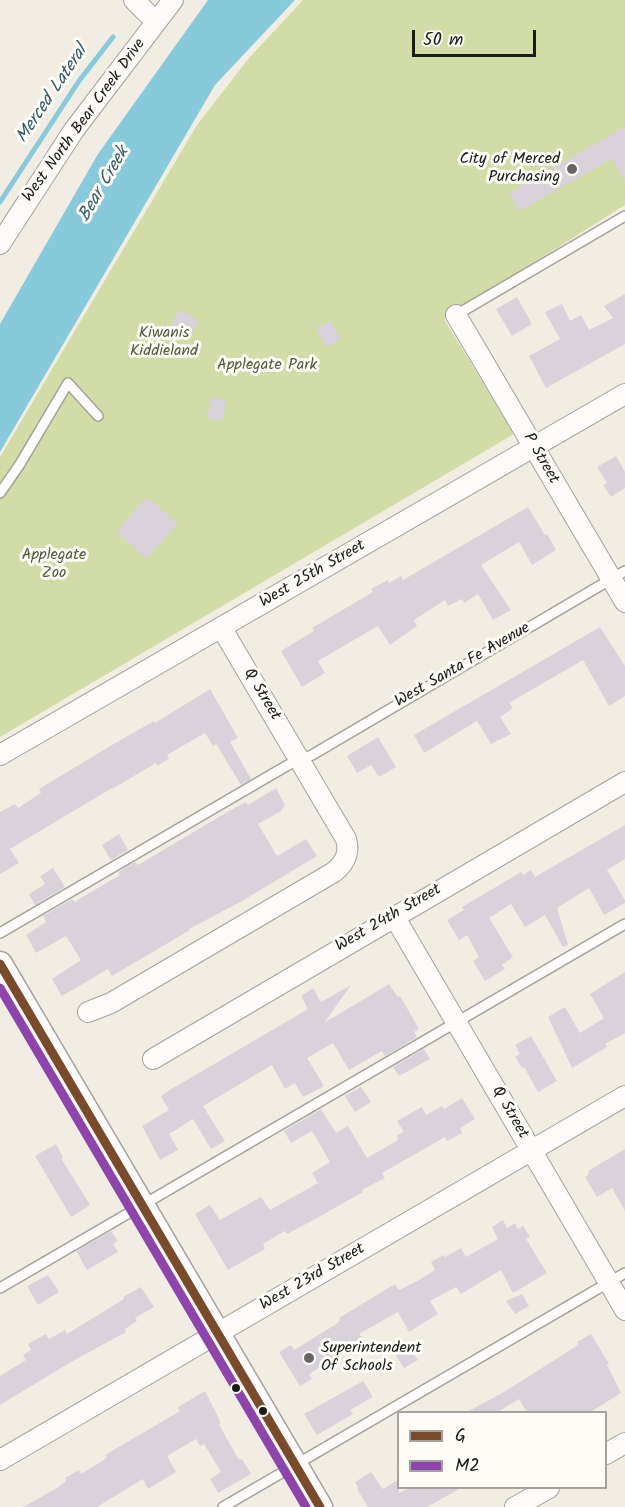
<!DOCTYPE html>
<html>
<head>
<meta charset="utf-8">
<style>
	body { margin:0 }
	#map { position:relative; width:625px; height:1507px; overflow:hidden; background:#f2ede3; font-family:Kalam,sans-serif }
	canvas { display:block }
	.legend { position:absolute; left:397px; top:1411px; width:210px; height:78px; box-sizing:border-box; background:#fdfcf7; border:2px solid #a3a29f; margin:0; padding:8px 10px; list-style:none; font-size:18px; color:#1c1c1c }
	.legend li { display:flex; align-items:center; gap:12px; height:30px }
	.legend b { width:30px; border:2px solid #a3a29f }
	.scale { position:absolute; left:412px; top:30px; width:124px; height:27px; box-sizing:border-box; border:3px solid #1c1c1c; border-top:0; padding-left:8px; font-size:18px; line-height:21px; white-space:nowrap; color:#1c1c1c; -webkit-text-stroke:4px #fdfcf7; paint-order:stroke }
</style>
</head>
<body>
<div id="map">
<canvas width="625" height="1507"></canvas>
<ul class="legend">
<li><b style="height:8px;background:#7a4b2a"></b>G</li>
<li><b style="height:8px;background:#8e44ad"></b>M2</li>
</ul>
<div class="scale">50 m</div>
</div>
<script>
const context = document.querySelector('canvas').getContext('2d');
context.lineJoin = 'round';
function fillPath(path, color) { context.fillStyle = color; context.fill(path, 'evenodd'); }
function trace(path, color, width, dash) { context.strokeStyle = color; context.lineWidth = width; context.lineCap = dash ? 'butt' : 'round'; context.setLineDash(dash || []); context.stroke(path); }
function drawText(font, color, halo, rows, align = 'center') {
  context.font = font + ' Kalam,sans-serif'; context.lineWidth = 6; context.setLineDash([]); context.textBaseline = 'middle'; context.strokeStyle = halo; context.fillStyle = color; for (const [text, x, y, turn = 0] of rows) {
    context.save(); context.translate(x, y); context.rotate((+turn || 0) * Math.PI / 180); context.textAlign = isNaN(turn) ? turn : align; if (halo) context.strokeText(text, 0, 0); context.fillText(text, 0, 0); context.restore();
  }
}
const green = new Path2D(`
	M303 0H625V205L444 319 514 434 0 737V457L197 125 249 58Z`);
const water = new Path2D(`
	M208 0H295L215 85 0 452V324L98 154Z`);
const stream = new Path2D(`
	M0 202 79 81 113 37`);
const building = new Path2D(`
	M625 127V181L612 159 519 211 509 193Z
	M625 294V344L546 388 529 356 560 339 545 312 562 304 570 321 581 315 589 330 613 318 604 306Z
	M517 297 532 324 512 336 496 309Z
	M179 309 198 320 192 334 171 326Z
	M330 321 341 339 326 347 316 329Z
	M211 397 226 400 222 421 207 418Z
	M616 456 625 472V488L611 497 603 485 607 483 597 467Z
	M147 497 178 524 146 559 116 532Z
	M528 507 545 535 547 534 556 550 532 565 519 542 481 565 511 610 493 620 478 594 464 603 462 599 448 606 445 600 414 620 417 626 390 645 378 626 318 661 325 673 302 687 281 651 314 631 312 628 373 592 371 589 388 580 389 583 401 576 403 580Z
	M600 627 625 666V696L609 706 583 660 509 703 513 708 500 717 511 734 491 744 477 721 424 753 414 735Z
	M210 689 238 738 230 742 251 779 241 785 216 744 213 746 205 733 167 755 169 759 157 766 156 763 112 789V788L10 849 19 863 0 874V812L15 804 18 808 41 793 39 789 112 745 154 721 155 723Z
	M378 737 396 767 379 777 371 765 357 773 347 756Z
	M276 788 285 805 281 811 258 824 277 856 306 839 317 856 242 901 189 929 190 930 112 976 108 969 62 996 52 979 81 960 66 936 36 953 26 935 46 922 43 916 72 899 74 902 120 875 118 872 135 862 138 865 229 811 246 802 248 805Z
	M625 825V859L607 870 625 900V903L604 915 589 888 557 908 568 945 563 947 545 915 525 927 511 904 489 918 513 957 502 965 505 969 485 981 473 961 479 957 467 935 459 940 447 920 464 910 462 907 521 872 523 875 531 870 535 877Z
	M119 834 128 850 111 860 102 845Z
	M53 868 65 887 35 905 29 894 45 884 40 876Z
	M625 972V1033L605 1044 607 1047 572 1068 548 1017 565 1007 580 1033 604 1018 590 994Z
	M389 984 398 997 400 996 419 1029 414 1032 417 1037 385 1056 382 1051 349 1070 333 1043 307 1058 324 1086 303 1097 295 1083 285 1089 272 1065 203 1106 225 1141 211 1149 193 1119 169 1134 178 1150 160 1160 142 1126 169 1110 161 1096 168 1091 308 1009 301 996 313 988 321 1002 351 985 324 1023Z
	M531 1036 557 1081 538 1092 524 1067 522 1068 515 1057 520 1054 515 1045Z
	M424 1049 430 1059 399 1076 393 1067Z
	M361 1087 371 1102 355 1112 345 1096Z
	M462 1098 475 1119 460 1128 462 1133 447 1141 445 1137 382 1173 385 1178 362 1190 363 1192 308 1223 287 1234 285 1231 263 1244 265 1249 228 1270 195 1214 210 1205 220 1220 261 1197 270 1210 318 1183 312 1173 330 1162 312 1131 291 1143 284 1131 321 1109 336 1133 348 1126 367 1158 398 1140 397 1135 404 1132 397 1121 422 1107 426 1115 442 1106 444 1109Z
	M56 1144 63 1157 61 1158 90 1205 71 1217 35 1156Z
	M625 1149V1211L612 1188 597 1197 585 1177 589 1174 588 1171Z
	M503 1220 507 1228 515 1223 518 1229 523 1226 530 1237 526 1239 547 1273 513 1293 501 1270 461 1294 456 1287 430 1301 438 1314 409 1332 398 1312 359 1334 362 1338 334 1356 335 1358 309 1374 312 1379 300 1386 279 1352 291 1345 294 1350 338 1323 340 1320 339 1318 395 1284 399 1290 419 1280 435 1270 431 1262 444 1255 445 1257 461 1248 466 1257 498 1239 492 1227Z
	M111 1231 118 1241 113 1244 118 1252 87 1270 76 1251Z
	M48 1275 59 1292 38 1305 27 1286Z
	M141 1287 154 1307 135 1318 137 1321 125 1329 126 1332 71 1362 0 1405V1376L26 1360 23 1355 31 1350 28 1344 46 1334 49 1339 65 1330 67 1334 124 1299 123 1297Z
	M522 1294 529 1306 515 1314 506 1301Z
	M591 1334 609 1364 607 1365 621 1393 589 1413H527L519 1399 496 1413H465L504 1392 553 1361 578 1345 577 1342Z
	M408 1346 418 1360 404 1368 395 1354Z
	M363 1381 373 1397 350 1410 353 1414 317 1435 304 1414Z
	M205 1391 221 1423 219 1424 223 1432 239 1460 242 1459 251 1474 218 1493 210 1479 221 1472 204 1444 200 1446 196 1439 167 1456 176 1472 148 1489 143 1479 97 1507H23L57 1488 66 1481 65 1478 79 1470 81 1474 107 1458 105 1455 180 1411 178 1407Z
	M371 1472 383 1489 399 1479V1493L410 1488H461L427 1507H368L357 1489 358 1488 355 1482Z`);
const service = new Path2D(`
	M456 315 625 216
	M0 493 20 464 68 383 98 416
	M0 933 288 765 312 755 625 571
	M0 1288 625 924
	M223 1507 625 1273`);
const minor = new Path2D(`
	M134 0 156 22
	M0 244 74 130 173 0
	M456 315 625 602
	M0 755 625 394
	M394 916 625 1310
	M88 1012 111 1003 334 872C345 863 350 853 346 839L221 627
	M153 1059 625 782
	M606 1454 625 1443
	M0 1460 625 1096
	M515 1507 549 1488`);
const tertiary = new Path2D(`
	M0 964 320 1507`);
const bus1 = new Path2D(`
	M0 964 320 1507`);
const bus2 = new Path2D(`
	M0 988 306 1507`);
const markers = [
	[572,169,6,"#676562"],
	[309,1358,6,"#676562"],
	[236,1388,5,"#1c1c1c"],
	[263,1411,5,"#1c1c1c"]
];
const streetNames = [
	["West North Bear Creek Drive",85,121,-54],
	["P Street",540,459,60],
	["West 25th Street",313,575,-30],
	["West Santa Fe Avenue",463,666,-30],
	["Q Street",261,695,59],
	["West 24th Street",389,919,-30],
	["Q Street",509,1113,60],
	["West 23rd Street",313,1278,-30]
];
const poiNames = [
	["City of Merced",560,160],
	["Purchasing",560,178],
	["Superintendent",321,1349,"left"],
	["Of Schools",321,1367,"left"]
];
const parkNames = [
	["Kiwanis",164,334],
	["Kiddieland",164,352],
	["Applegate Park",267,366],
	["Applegate",54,556],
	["Zoo",54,574]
];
const waterNames = [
	["Merced Lateral",53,95,-56],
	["Bear Creek",105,185,-60]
];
fillPath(green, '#d2dca6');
fillPath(water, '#86cadb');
trace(stream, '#86cadb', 5);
fillPath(building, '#dad2db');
trace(service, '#a5a29d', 12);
trace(minor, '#a5a29d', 22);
trace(tertiary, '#a5a29d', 27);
trace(service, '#fdfcfb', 9);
trace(minor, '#fdfcfb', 20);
trace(tertiary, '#fdfcfb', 24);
trace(bus1, '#7a4b2a', 9);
trace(bus2, '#8e44ad', 9);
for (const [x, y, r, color] of markers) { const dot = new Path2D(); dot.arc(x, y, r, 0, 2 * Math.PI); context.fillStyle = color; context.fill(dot); trace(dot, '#fdfcf7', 2); }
drawText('16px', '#1c1c1c', '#fdfcf7', streetNames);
drawText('16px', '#1c1c1c', '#fdfcf7', poiNames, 'right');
drawText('16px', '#535b3b', '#fdfcf7', parkNames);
drawText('italic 18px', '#345c67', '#fdfcf7', waterNames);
</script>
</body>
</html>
